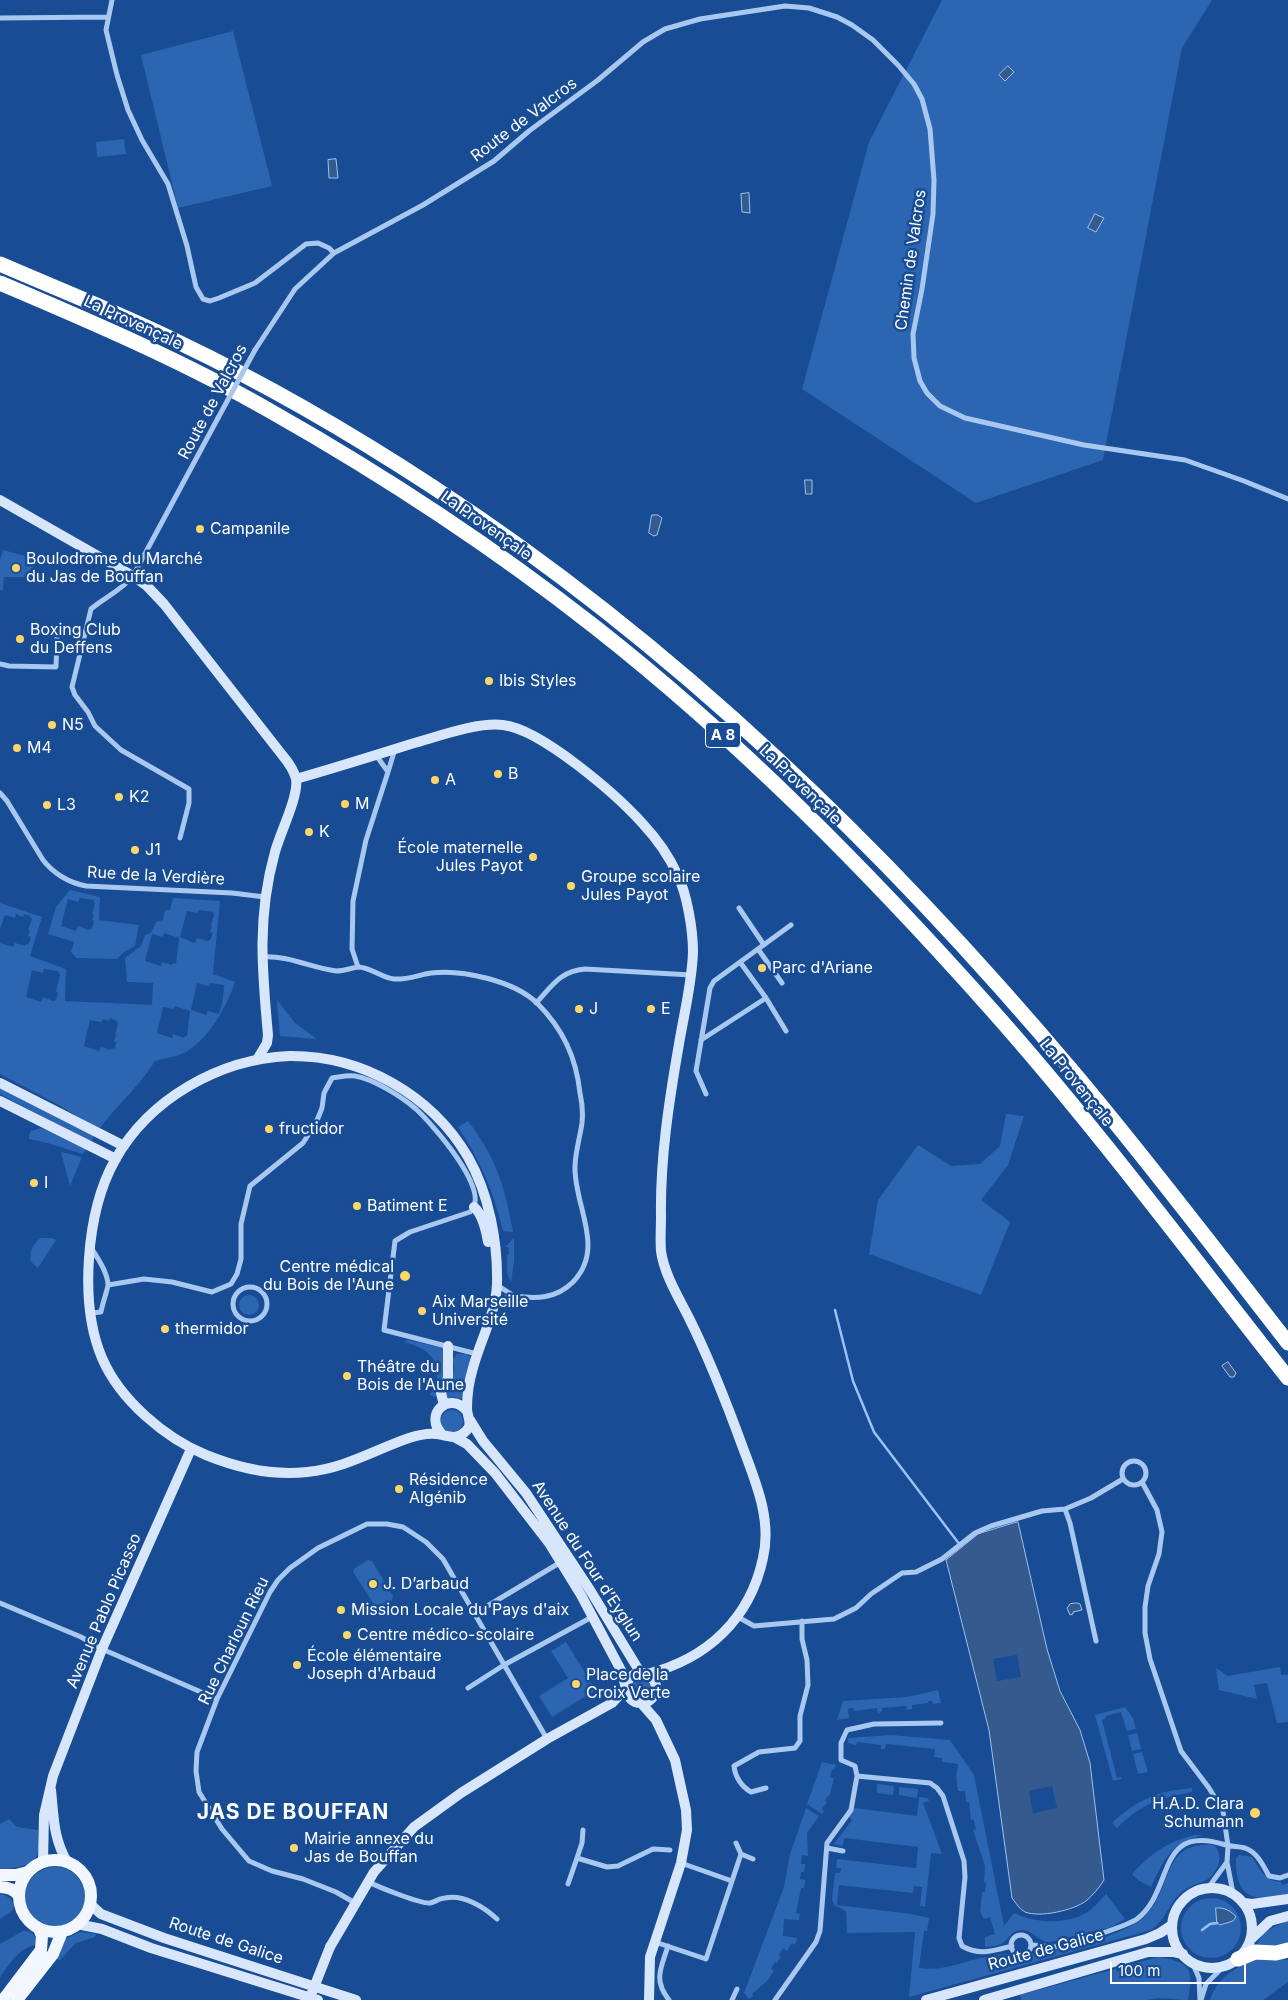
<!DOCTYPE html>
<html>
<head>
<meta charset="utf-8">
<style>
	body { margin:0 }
	#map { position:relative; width:1288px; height:2000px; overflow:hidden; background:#184c94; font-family:Inter,sans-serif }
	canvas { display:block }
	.scale { position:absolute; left:1110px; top:1962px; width:136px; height:22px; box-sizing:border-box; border:2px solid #fff; border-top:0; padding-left:6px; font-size:15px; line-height:18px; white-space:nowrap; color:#fff; -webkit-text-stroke:4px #184c94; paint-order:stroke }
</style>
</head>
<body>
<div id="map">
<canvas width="1288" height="2000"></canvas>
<div class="scale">100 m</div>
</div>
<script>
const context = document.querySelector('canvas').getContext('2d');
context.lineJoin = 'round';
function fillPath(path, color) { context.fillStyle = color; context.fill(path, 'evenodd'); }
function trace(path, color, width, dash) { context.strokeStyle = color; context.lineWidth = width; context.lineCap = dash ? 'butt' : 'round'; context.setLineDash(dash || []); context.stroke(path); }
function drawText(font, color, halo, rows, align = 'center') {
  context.font = font + ' Inter,sans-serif'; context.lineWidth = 5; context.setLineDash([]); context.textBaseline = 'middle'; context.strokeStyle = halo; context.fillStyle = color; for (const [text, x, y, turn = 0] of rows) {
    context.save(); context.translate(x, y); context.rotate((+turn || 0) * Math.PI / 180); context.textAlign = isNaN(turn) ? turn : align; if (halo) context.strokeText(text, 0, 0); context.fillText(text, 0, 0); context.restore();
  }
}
const green = new Path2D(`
	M942 0H1212L1182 48 1103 460 976 503 802 389 869 142Z
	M233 31 272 186 178 208 141 55Z
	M124 139 126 154 97 157 96 142Z
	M3 550 36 559 30 577H4L3 590H0V560Z
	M70 890 100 897 99 920 139 925 135 946 124 952 117 959 76 958 71 952 74 942 48 934 56 907ZM80 898 94 900 93 902 95 903 92 914H94L92 920 94 921 92 929 88 930 78 926 76 931 61 926 68 899 78 902Z
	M173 898 220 901 213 974 235 982C227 1006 211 1035 189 1050 180 1057 165 1058 155 1061 140 1086 117 1105 100 1128L78 1117 59 1105 0 1074V943L13 947 15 943 25 946 26 944 28 945 31 937 28 936 30 930H28L32 919 30 916 24 914 23 917 16 914 15 918 5 915 0 929V903L42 917 30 956 66 969 65 1001 152 1005 153 983 127 982 125 958 141 946 145 935 151 933 156 922 163 920 165 910H170ZM199 910 213 912 214 915 211 925 212 926 210 932 213 933 210 940 207 941 197 938 195 943 180 937 187 911 197 913ZM164 933 179 938 176 964 173 963 172 965 162 962 161 966 145 961 152 934 163 937 162 939ZM44 969 58 971 60 975 56 991 58 993 56 1000 53 1001 43 997 41 1002 26 997 32 970 43 973ZM197 983 208 986 210 983 224 985 223 999 219 1014 208 1011 206 1015 191 1010ZM175 1006 190 1011 187 1036H185L184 1038 173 1034 172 1038 157 1033 163 1007 174 1009ZM110 1018 117 1021 118 1024 115 1034 116 1035 114 1042H117L114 1049 112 1048 111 1050 101 1047 99 1051 84 1046 90 1020 101 1022 103 1019 109 1021Z
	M277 1000 295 1023 317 1039 280 1036Z
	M0 1087 95 1135 91 1142 0 1094Z
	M1006 1114 1024 1116 1008 1165 981 1200 1010 1222 981 1295 869 1254 878 1200 918 1145 951 1166 980 1164 1000 1146Z
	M468 1121C496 1158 505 1186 513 1232L503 1231C493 1190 481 1162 458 1127Z
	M41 1128 64 1136 87 1148 83 1154C65 1149 48 1142 29 1139V1135L31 1131Z
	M61 1152 82 1157 70 1186Z
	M41 1238H52L56 1240 38 1268 31 1262C29 1252 32 1244 41 1238Z
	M514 1238V1261L511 1283 507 1273V1255L509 1254 508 1247H505Z
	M239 1305a10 10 0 1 1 20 0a10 10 0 1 1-20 0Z
	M408 1340 443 1348 444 1376 436 1397 430 1395C447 1367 433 1349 404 1342Z
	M457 1354H466L474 1359 462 1399 454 1397 445 1398C445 1383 457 1377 453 1359Z
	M441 1421a11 11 0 1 1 22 0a11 11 0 1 1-22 0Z
	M368 1560 372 1561 393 1596 392 1600 377 1609 353 1572 355 1568Z
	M566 1642 596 1690 552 1717 539 1696 568 1678 551 1651Z
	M1280 1667 1281 1675H1288V1722L1277 1723 1267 1683 1254 1685 1257 1699 1219 1690 1216 1668 1228 1676Z
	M632 1687a9 9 0 1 1 18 0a9 9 0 1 1-18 0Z
	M938 1690 941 1703 933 1704 932 1701H928V1703L912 1705V1709L907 1710 906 1706 882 1708V1712L878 1713 877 1708 854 1711 853 1708 848 1709 849 1718 837 1720 843 1701 907 1697Z
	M1125 1707 1133 1718 1136 1729 1127 1731 1121 1712 1106 1716V1718L1102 1720 1117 1778 1121 1777 1122 1779 1113 1781 1095 1715Z
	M1137 1733 1141 1749 1132 1751 1128 1735Z
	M891 1735 950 1740 974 1775 1004 1926 1014 1913C1035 1923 1064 1925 1086 1913 1094 1908 1100 1900 1106 1894L1125 1919 1111 1927 1050 1942C1038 1942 1033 1929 1021 1930 1010 1931 1009 1940 1001 1944 996 1946 990 1947 985 1947V1937L995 1934 990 1917 984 1919 980 1912 982 1892H985L986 1883 984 1882 985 1866 973 1830 976 1829 973 1819 971 1820 969 1802H966L965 1791H958L956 1778 958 1764 942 1762V1758L934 1757 935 1749 886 1744 885 1749H881V1745L857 1742 856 1745 848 1743V1738Z
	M1142 1752 1148 1772 1138 1774 1133 1754Z
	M822 1762 836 1765 834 1770 832 1769 830 1777 834 1778 830 1794 825 1800 827 1802 822 1809 824 1811 822 1814 807 1804Z
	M877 1784 894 1786 893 1795 877 1793Z
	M899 1787 918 1789 917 1798 899 1795Z
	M1192 1788V1792C1160 1798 1141 1804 1117 1828L1112 1823C1137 1800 1157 1791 1192 1788Z
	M919 1797 928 1798 929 1801 923 1803 942 1854 931 1853 925 1907 920 1906 922 1887 914 1886 913 1893 839 1885 837 1905 911 1914 929 1918 927 1931H924L919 1968C942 1972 964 1961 986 1957 994 1955 1005 1953 1013 1955 1016 1955 1020 1958 1023 1958 1028 1958 1033 1953 1037 1952 1042 1951 1047 1952 1052 1951 1075 1948 1129 1932 1144 1917 1174 1889 1160 1841 1214 1845 1224 1856 1219 1870 1208 1879 1200 1884 1190 1885 1183 1891 1169 1902 1166 1920 1151 1930L909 1997 915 1932 847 1933 846 1911 834 1905 832 1899 835 1873H840L841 1868H836L837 1859 916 1868 918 1847 844 1838 843 1846 834 1844 852 1820 849 1817 854 1808 917 1816Z
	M806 1808 819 1816 807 1833 808 1856 802 1855 801 1864H805L804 1872H801L800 1879 805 1880 804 1888H801L796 1913 800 1914 799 1920 784 1919 783 1936 797 1938 795 1945 792 1943 787 1951 783 1948 779 1955 781 1957 777 1963 775 1962 771 1969 774 1971 767 1981 752 1994 753 1996 749 1999 744 1993 784 1887 790 1854Z
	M9 1819 17 1827 38 1830C38 1837 39 1845 38 1851 36 1868 13 1868 0 1869V1824Z
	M1195 1835H1204C1170 1843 1165 1858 1151 1887L1138 1880 1132 1874C1150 1854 1168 1841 1195 1835Z
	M1239 1855 1252 1857C1260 1870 1265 1881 1281 1882L1282 1885 1288 1883V1894C1252 1903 1235 1897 1236 1858Z
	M25 1897a30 30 0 1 1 60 0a30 30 0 1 1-60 0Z
	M0 1894C9 1895 15 1901 13 1910L0 1919Z
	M1181 1928a30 30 0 1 1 60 0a30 30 0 1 1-60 0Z
	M1288 1921V1947L1257 1946C1261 1931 1275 1926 1288 1921Z
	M23 1931C33 1931 36 1936 37 1945 20 1946 9 1965 0 1977V1944Z
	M80 1932 96 1934 95 1937 76 1943 60 1960 55 1959 65 1939Z
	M1158 1957C1191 1962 1194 1969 1188 2000 1172 2000 1163 1996 1147 2000H1021L1020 1995Z
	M1264 1958 1288 1960V1982L1263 2000H1210C1217 1976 1241 1963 1264 1958Z`);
const water = new Path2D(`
	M1008 66 1014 72 1005 81 999 75Z
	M336 159 338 178H329L328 160Z
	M749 193 750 213 742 212 741 194Z
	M1095 214 1104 218 1096 232 1088 228Z
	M805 480H812V494H806Z
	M652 515H658L662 518 657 535 654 536 649 533Z
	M1228 1362 1236 1373 1234 1377H1230L1222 1366Z
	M1018 1522 1047 1649 1060 1691 1080 1730 1090 1763 1104 1880C1099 1888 1093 1895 1086 1901 1074 1910 1040 1918 1025 1912 1019 1909 1016 1903 1012 1898L989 1730 946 1560 978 1534Z
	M1077 1603 1080 1604 1082 1610 1073 1612V1614L1070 1615 1067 1608 1070 1604Z
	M1216 1908C1223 1907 1232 1911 1236 1917L1233 1921 1220 1925 1217 1923Z`);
const pier = new Path2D(`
	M1017 1655 1021 1677 997 1681 993 1659Z
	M1052 1786 1057 1808 1033 1813 1029 1791Z`);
const stream = new Path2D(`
	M835 1310 853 1381 874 1432 960 1545
	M1202 1930 1210 1924 1217 1923`);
const street = new Path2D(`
	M112 0 106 30 117 75 128 110 142 140 168 184 187 246 196 287 203 299 210 301 219 298 255 283 306 244 318 243 329 248 334 253
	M0 18 107 17
	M255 350 295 289 334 253 423 205 494 161 529 131 598 80 643 42 665 29 700 19 785 6 809 8 837 17 852 25 873 40 898 65 914 84 922 99 930 129 934 180 933 214 922 289 913 334 914 358 920 381 927 393 940 406 965 418 1084 445 1185 460 1244 481 1288 499
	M0 664 9 666 56 667 57 638
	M376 755 388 772 395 749
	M0 793 7 801 43 860C53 873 69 883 86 886L232 893 265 897
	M180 838 189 803V789L121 750 95 726 88 712 75 695 72 687 91 609C105 597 122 590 133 576L218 418
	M739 908 764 945
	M758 949 782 983
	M262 957C288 955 311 968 336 971 344 971 351 968 358 967 370 967 382 978 394 979 407 980 418 975 431 973 462 969 514 981 537 1003 563 1029 576 1057 580 1093 582 1102 583 1113 582 1123 580 1137 575 1153 575 1167 574 1206 606 1248 573 1282 556 1299 536 1299 514 1296
	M358 967 352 949 353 901 366 840 388 772
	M766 998 786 1031
	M536 1003C552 986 560 971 585 969L691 975
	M701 1040 766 998 740 962
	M706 1094 696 1071 710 988 714 981 791 925
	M91 1248C98 1258 108 1273 108 1285 108 1288 102 1305 101 1312L91 1313
	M108 1285 144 1279 172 1282 212 1292 231 1284 237 1274 241 1259V1224L250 1186 303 1143 316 1123 322 1108 324 1093 332 1078C340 1077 347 1075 355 1076 374 1079 402 1097 416 1109 432 1124 493 1192 470 1212L410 1232 395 1241 384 1330 477 1354
	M233 1304a17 17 0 1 1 34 0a17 17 0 1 1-34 0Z
	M495 1301 514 1296 497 1285
	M1122 1473a12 12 0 1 1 24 0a12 12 0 1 1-24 0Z
	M1142 1482 1157 1510 1162 1532 1159 1554 1148 1586 1145 1607V1633L1150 1659 1181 1751 1209 1788 1223 1811 1228 1846 1227 1862 1233 1893
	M1065 1509 1070 1523 1096 1641
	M0 1603 81 1637 102 1649 217 1699
	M474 1614 561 1562
	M738 1617 754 1626 834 1619 856 1608 871 1594 902 1573 916 1572 942 1559 975 1533 991 1526 1042 1511 1065 1509 1091 1498 1123 1479
	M468 1688 504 1665 592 1617
	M857 1776 855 1766 841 1760V1743L847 1730 874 1724 941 1723
	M766 1788 751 1792C742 1787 735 1777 734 1766L759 1752 795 1748 800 1741V1716L808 1685 807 1660 802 1639V1621
	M827 1848 843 1851
	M741 1854 753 1859
	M577 1858 582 1843 583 1830
	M681 1863 732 1881
	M369 1882C378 1887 421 1904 430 1903 435 1902 440 1898 445 1898 463 1894 484 1907 497 1919
	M568 1884 577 1858 607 1867 618 1866 653 1849 670 1850
	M1208 1888 1227 1862
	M355 1903 336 1892 303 1879 272 1871 249 1861 222 1829 199 1792 196 1771 197 1752 217 1699 270 1592 278 1580 290 1568 318 1548 367 1524H387L403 1527 426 1542 443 1559 547 1739
	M1011 1945a10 10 0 1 1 20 0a10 10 0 1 1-20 0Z
	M655 1942 706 1959 741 1854 736 1843
	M1031 1945C1039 1945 1047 1947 1054 1947 1066 1946 1127 1926 1137 1919 1175 1890 1155 1822 1226 1845 1232 1847 1238 1846 1245 1848 1257 1852 1263 1865 1269 1876L1280 1878 1288 1875
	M668 1946C661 1968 653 1980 669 2000
	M1192 1962 1199 1978 1200 2000
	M732 2000 737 1989
	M775 2000 816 1942 820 1931 827 1843 851 1810 857 1776 930 1783 937 1788 943 1796 964 1861 965 1877 959 1938 962 1946C979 1956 993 1951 1012 1946
	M1201 2000 1206 1984 1224 1966`);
const secondary = new Path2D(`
	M0 500 133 576 147 586 164 604 283 756C288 762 294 770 296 779 299 796 280 833 275 852 257 916 262 970 268 1035L267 1043 258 1058
	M296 779C334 768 373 756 411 744 437 737 476 722 503 725 541 729 617 795 643 824 656 838 669 856 677 874 687 893 693 930 693 952 692 983 684 1014 679 1044 669 1101 660 1159 661 1217 661 1228 660 1240 661 1251 664 1274 679 1298 689 1318 710 1360 727 1404 743 1448 756 1483 772 1520 763 1558 750 1619 707 1659 647 1674
	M289 1056C361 1055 431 1094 468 1157 489 1194 498 1242 497 1284 496 1313 480 1341 473 1368 469 1381 467 1395 467 1409 467 1415 471 1420 469 1427 467 1431 464 1433 461 1435 453 1439 450 1436 442 1435 432 1432 418 1435 409 1438 374 1450 346 1468 307 1472 272 1476 238 1468 206 1455 165 1438 120 1400 102 1358 79 1304 86 1212 115 1160 149 1099 219 1059 289 1056Z
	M0 1083 124 1146
	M0 1101 116 1159
	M474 1207C483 1215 486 1230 488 1242
	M444 1405 441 1393 448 1378V1346
	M470 1420 483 1441 526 1493 590 1590 640 1672
	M442 1434C423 1415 449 1390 467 1411
	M456 1438 467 1444 495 1473 549 1543 581 1595 623 1674 625 1685
	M626 1688a15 15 0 1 1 30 0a15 15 0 1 1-30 0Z
	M641 1703 656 1720 675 1760 686 1810 687 1830 681 1863 650 1957 649 2000
	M51 1790C54 1818 53 1837 67 1862
	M43 1862 44 1815 53 1776 102 1649 191 1449
	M1172 1928a40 40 0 1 1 80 0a40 40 0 1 1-80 0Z
	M1244 1903 1252 1904 1288 1899
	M90 1904 101 1914 164 1938 356 2000
	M77 1924 102 1929 151 1948 318 2000
	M1251 1939 1270 1921 1288 1916
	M330 1947 374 1872 414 1827 461 1793 547 1739 612 1703 625 1689
	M926 2000 1146 1939 1160 1933 1172 1925
	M984 2000 1148 1952H1174L1183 1954`);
const primary = new Path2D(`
	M19 1896a36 36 0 1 1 72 0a36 36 0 1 1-72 0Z
	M0 1875H16L28 1872
	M0 1887C8 1887 14 1889 19 1896
	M3 2000 41 1950 42 1936 39 1929
	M17 2000 53 1954 62 1932`);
const highway = new Path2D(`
	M0 264C60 290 121 314 180 343 268 385 352 434 433 487 677 646 888 852 1075 1074 1149 1162 1218 1253 1288 1343
	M0 283C92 322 185 362 272 412 385 476 493 547 595 627 739 740 869 872 991 1009 1096 1127 1190 1254 1288 1378
	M1238 1959 1255 1952 1276 1953 1288 1950`);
const streetBridge = new Path2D(`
	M218 418 255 350`);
const secondaryBridge = new Path2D(`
	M309 2000 330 1947`);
const markers = [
	[200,529,5,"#ffd668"],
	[16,568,5,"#ffd668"],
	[20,639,5,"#ffd668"],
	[489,681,5,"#ffd668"],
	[52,725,5,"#ffd668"],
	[17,748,5,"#ffd668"],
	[498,774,5,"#ffd668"],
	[435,780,5,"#ffd668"],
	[119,797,5,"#ffd668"],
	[345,804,5,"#ffd668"],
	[47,805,5,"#ffd668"],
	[309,832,5,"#ffd668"],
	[135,850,5,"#ffd668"],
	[533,857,5,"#ffd668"],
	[571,886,5,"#ffd668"],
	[762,968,5,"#ffd668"],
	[579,1009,5,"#ffd668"],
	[651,1009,5,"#ffd668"],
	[269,1129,5,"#ffd668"],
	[34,1183,5,"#ffd668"],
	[357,1206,5,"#ffd668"],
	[405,1276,6,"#ffd668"],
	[422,1311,5,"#ffd668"],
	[165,1329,5,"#ffd668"],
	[347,1376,5,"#ffd668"],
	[399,1489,5,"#ffd668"],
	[373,1584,5,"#ffd668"],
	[341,1610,5,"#ffd668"],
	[347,1635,5,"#ffd668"],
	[297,1665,5,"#ffd668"],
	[576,1684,5,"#ffd668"],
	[1255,1813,6,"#ffd668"],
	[294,1848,5,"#ffd668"]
];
const shields = [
	[723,735,35]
];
const shieldNames = [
	["A 8",723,735]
];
const streetNames = [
	["Route de Valcros",524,120,-37],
	["Chemin de Valcros",911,260,-82],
	["La Provençale",133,323,25],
	["Route de Valcros",213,402,-62],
	["La Provençale",486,526,35],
	["La Provençale",800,785,44],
	["Rue de la Verdière",156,876,3],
	["La Provençale",1076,1083,51],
	["Avenue du Four d’Eyglun",587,1561,57],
	["Avenue Pablo Picasso",104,1611,-67],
	["Rue Charloun Rieu",234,1641,-64],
	["Route de Galice",226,1941,18],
	["Route de Galice",1046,1950,-15]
];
const poiNames = [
	["Campanile",210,529],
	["Boulodrome du Marché",26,559],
	["du Jas de Bouffan",26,577],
	["Boxing Club",30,630],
	["du Deffens",30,648],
	["Ibis Styles",499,681],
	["N5",62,725],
	["M4",27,748],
	["B",508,774],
	["A",445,780],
	["K2",129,797],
	["M",355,804],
	["L3",57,805],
	["K",319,832],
	["École maternelle",523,848,"right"],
	["Jules Payot",523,866,"right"],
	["J1",145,850],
	["Groupe scolaire",581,877],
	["Jules Payot",581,895],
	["Parc d'Ariane",772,968],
	["J",589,1009],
	["E",661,1009],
	["fructidor",279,1129],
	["I",44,1183],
	["Batiment E",367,1206],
	["Centre médical",394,1267,"right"],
	["du Bois de l'Aune",394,1285,"right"],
	["Aix Marseille",432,1302],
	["Université",432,1320],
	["thermidor",175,1329],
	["Théâtre du",357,1367],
	["Bois de l'Aune",357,1385],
	["Résidence",409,1480],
	["Algénib",409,1498],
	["J. D’arbaud",383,1584],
	["Mission Locale du Pays d'aix",351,1610],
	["Centre médico-scolaire",357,1635],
	["École élémentaire",307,1656],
	["Joseph d'Arbaud",307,1674],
	["Place de la",586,1675],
	["Croix Verte",586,1693],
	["H.A.D. Clara",1244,1804,"right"],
	["Schumann",1244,1822,"right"],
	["Mairie annexe du",304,1839],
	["Jas de Bouffan",304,1857]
];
const districtNames = [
	["JAS DE BOUFFAN",293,1813]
];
fillPath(green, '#2c65b2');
fillPath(water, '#345a8e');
trace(water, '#9bc2f3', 1);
fillPath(pier, '#184c94');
trace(stream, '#9bc2f3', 2.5);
trace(street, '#a9c8f0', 5);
trace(secondary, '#d7e6fb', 10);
trace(primary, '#f2f7ff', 12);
trace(highway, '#fff', 15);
trace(streetBridge, '#a9c8f0', 5);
trace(secondaryBridge, '#d7e6fb', 10);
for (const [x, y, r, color] of markers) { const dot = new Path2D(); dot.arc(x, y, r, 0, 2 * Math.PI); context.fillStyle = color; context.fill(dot); trace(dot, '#184c94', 2); }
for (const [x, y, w] of shields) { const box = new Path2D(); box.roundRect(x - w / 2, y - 12.5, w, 25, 4); context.fillStyle = '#184c94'; context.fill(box); trace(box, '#fff', 1); }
drawText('bold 15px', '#fff', null, shieldNames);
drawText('16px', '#fff', '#184c94', streetNames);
drawText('16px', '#fff', '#184c94', poiNames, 'left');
context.letterSpacing = '1px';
drawText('bold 21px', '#fff', '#184c94', districtNames);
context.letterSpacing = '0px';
</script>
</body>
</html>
